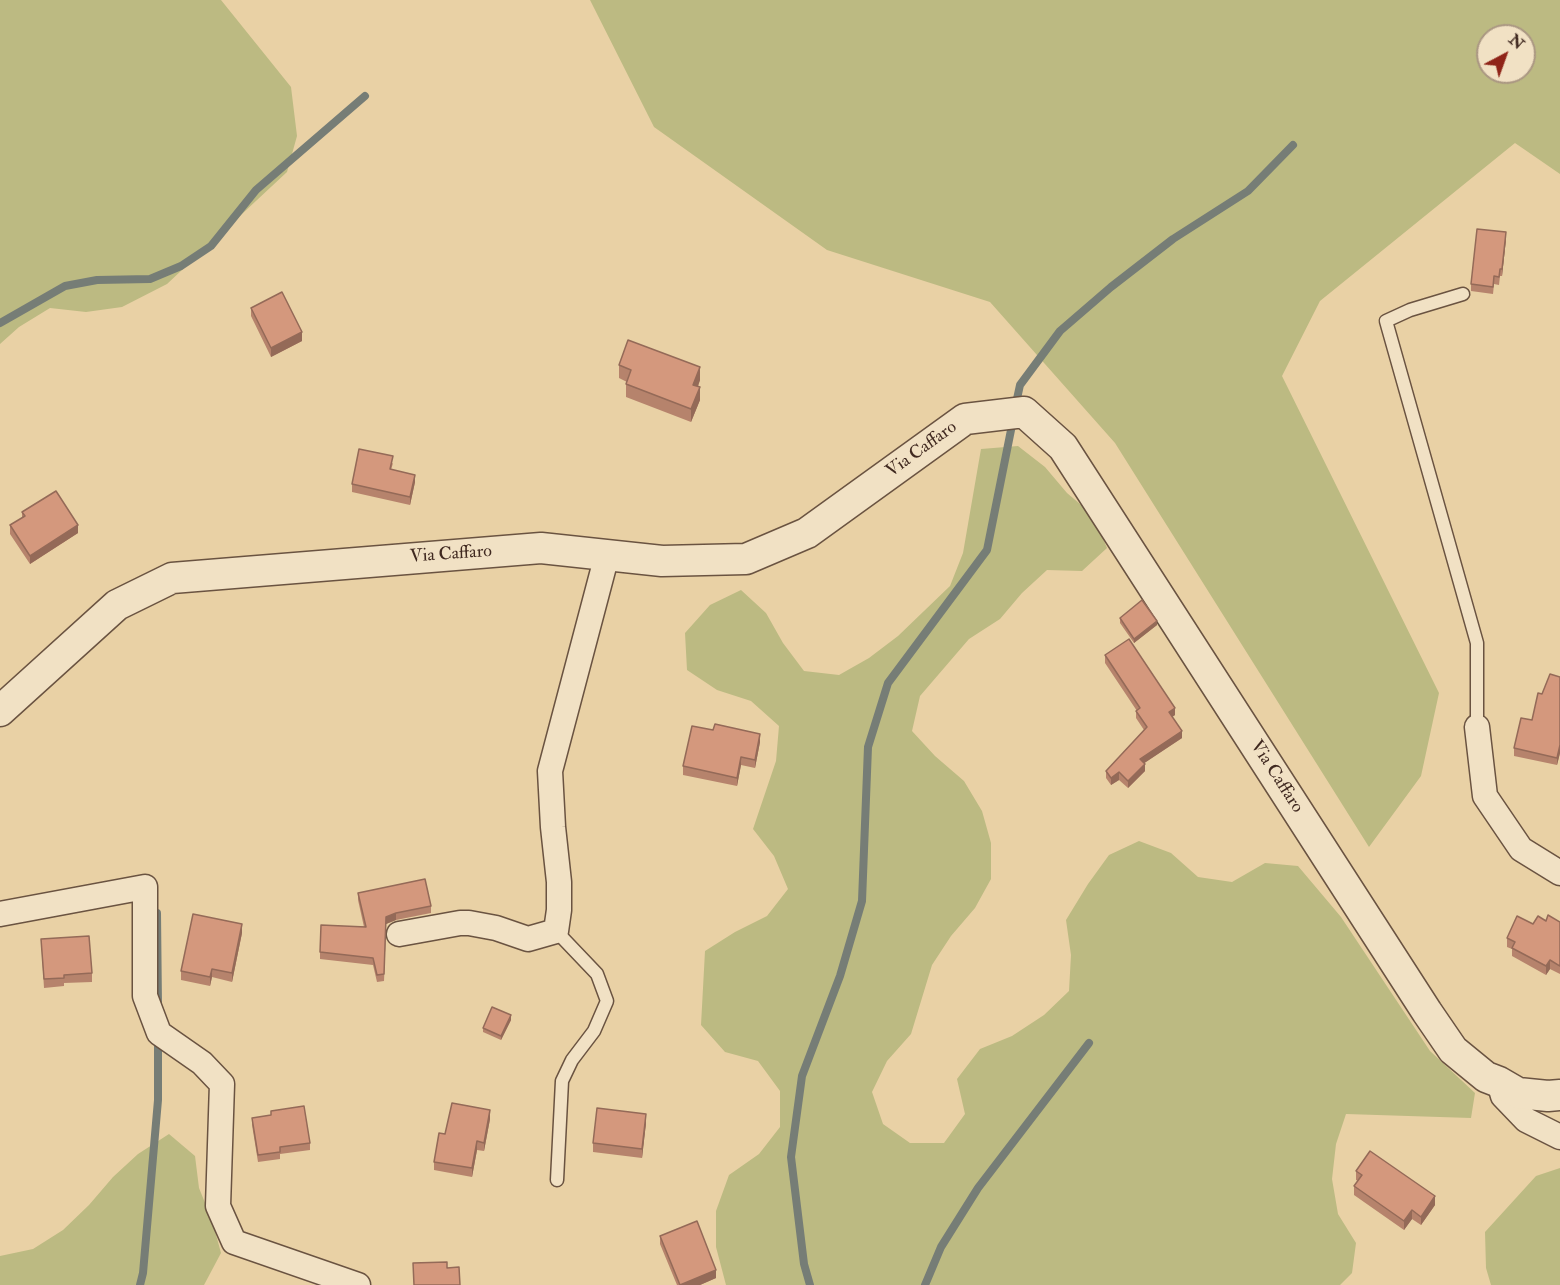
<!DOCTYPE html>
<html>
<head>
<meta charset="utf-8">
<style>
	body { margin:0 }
	#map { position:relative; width:1560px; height:1285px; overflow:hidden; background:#e9d1a5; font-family:"IM FELL Double Pica",serif }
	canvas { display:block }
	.north { position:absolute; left:1476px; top:24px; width:60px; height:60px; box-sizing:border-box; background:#f1e1c4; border:2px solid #aa9782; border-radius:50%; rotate:41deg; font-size:16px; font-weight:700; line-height:24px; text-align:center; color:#402920 }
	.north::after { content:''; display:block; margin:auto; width:21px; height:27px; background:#8f2418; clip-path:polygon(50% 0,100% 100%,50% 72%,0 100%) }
</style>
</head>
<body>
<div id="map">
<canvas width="1560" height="1285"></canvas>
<div class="north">N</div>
</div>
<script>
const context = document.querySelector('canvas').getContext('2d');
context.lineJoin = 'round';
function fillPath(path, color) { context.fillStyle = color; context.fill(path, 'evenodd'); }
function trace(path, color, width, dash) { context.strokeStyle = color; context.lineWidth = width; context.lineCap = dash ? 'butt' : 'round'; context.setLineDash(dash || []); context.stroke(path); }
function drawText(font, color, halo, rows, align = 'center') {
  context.font = font + ' "IM FELL Double Pica",serif'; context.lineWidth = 4.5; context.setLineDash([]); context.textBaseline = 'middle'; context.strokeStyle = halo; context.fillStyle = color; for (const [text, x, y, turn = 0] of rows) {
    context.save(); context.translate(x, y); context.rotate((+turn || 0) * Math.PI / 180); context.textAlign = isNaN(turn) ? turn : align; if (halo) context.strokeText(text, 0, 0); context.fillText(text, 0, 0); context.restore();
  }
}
const green = new Path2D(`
	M0 0H221L291 87 297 136 287 172 167 284 122 307 86 312 50 308 19 327 0 344Z
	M590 0H1560V174L1515 143 1320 301 1282 376 1439 693 1421 776 1369 847 1115 443 990 302 827 250 654 127ZM1488 36H1524V72H1488Z
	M1018 446 1045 467 1067 493 1093 515 1107 548 1082 571 1047 570 1022 593 1000 619 969 639 920 696 912 731 935 756 964 781 982 811 991 843V879L975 908 951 936 932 965 911 1034 887 1061 872 1092 883 1124 910 1143H944L965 1114 957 1079 980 1049 1012 1036 1044 1015 1069 991 1071 955 1066 920 1088 884 1109 855 1139 841 1171 853 1198 877 1232 882 1265 863 1298 866 1341 917 1430 1051 1475 1093 1471 1118 1346 1114 1336 1144 1332 1179 1338 1214 1356 1243 1352 1273 1340 1285H726L716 1247V1211L729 1175 759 1154 780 1127V1091L758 1061 725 1052 701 1025 705 951 735 932 767 916 788 889 774 856 753 829 776 761 779 726 751 701 717 690 687 670 685 633 710 605 741 590 766 613 783 643 804 671 839 675 869 658 898 636 950 586 963 553 981 449Z
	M169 1134 195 1156 199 1188 212 1220 221 1253 204 1285H0V1256L33 1249 63 1230 89 1205 113 1177 138 1154Z
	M1560 1168V1285H1491L1486 1268 1485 1232 1536 1176Z`);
const stream = new Path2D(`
	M0 323 65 286 97 280 150 279 181 266 211 246 256 190 365 96
	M1015 408 1020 385 1060 331 1111 287 1173 239 1248 191 1293 145
	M157 913 158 1006
	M140 1285 143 1273 158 1100V1037
	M810 1285 804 1264 791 1157 802 1076 840 976 862 901 868 747 888 683 987 550 1013 420
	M925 1285 941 1247 978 1188 1089 1043`);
const service = new Path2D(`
	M1463 294 1410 310 1386 321 1477 643V727
	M556 931 597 974 607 1001 594 1031 572 1060 562 1081 557 1180`);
const minor = new Path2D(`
	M1477 727 1485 796 1521 849 1560 873
	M0 914 145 887V996L159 1033 202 1063 222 1084 218 1206 234 1242 358 1285
	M399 934 460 923H469L496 928 528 939 556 931 559 910V882L553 827 550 771 607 555
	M1499 1082 1503 1096 1526 1120 1560 1137`);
const tertiary = new Path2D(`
	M0 711 117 605 172 578 541 548 662 561 746 559 807 533 965 419 1024 412 1063 447 1427 1012 1453 1050 1486 1077 1499 1082 1518 1093 1548 1096 1560 1095`);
const wall = new Path2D(`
	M1506 239 1502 276H1500L1499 285 1494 284 1493 294 1471 291V284Z
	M251 308 302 341 271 357 251 316Z
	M619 365 700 380 698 387 700 400 691 422 626 397V384L627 382 619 378Z
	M393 463 391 470 415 482 410 505 352 492V484Z
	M22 512 78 533 30 564 10 534V525L22 518Z
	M1120 618 1157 625 1134 643 1120 623Z
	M1105 655 1175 715 1172 717 1182 738 1144 763 1145 771 1128 788 1119 780 1111 785 1106 778V771L1144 730 1136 718V711H1137L1105 663Z
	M1560 677V753L1557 765 1514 756V748L1532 720 1542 694Z
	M760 742 755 768 741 765 737 786 683 775V766Z
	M358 893 431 906V913L396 920 386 924 384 981 377 982 373 965 320 959V952L364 927 358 900Z
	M1546 921 1560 922V974L1550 969 1546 975 1512 956V949L1507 947V938L1533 924Z
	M242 933 232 982 212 977 210 986 181 980V971Z
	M41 939 92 973V982L64 983V986L44 988Z
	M511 1020 501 1040 483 1032V1028Z
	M252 1118 310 1143V1150L280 1154V1159L258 1162 252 1125Z
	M490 1119 484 1151 477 1150 472 1177 434 1170V1162L445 1134Z
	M646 1123 642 1158 593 1152V1143Z
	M1356 1171 1435 1205 1421 1225 1412 1219 1404 1230 1354 1195V1186L1358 1181 1356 1180Z
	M660 1236 716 1278 700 1285H677L660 1244Z`);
const shadedWall = new Path2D(`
	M1506 232V239L1502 276V269Z
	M302 332V341L271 357V348Z
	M700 367V380L693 398V385Z
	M700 387V400L691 422V409Z
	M415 475V482L410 505V497Z
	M78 525V533L30 564V556Z
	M1157 621V625L1134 643V639Z
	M1175 708V715L1169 719V712Z
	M1182 731V738L1140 766V759Z
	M760 734V742L755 768V760Z
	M1560 745V753L1557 765V758Z
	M741 757V765L737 786V778Z
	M1145 764V771L1128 788V781Z
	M1119 772V780L1111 785V778Z
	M396 913V920L386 924 384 981 386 917Z
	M242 924V933L232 982V973Z
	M1550 960V969L1546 975V966Z
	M212 969V977L210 986V977Z
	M511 1015V1020L501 1040V1036Z
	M490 1110V1119L484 1151V1143Z
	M646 1114V1123L642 1158V1149Z
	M477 1141V1150L472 1177V1168Z
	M1435 1196V1205L1421 1225V1217Z
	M1412 1210V1219L1404 1230V1221Z
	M716 1270V1278L700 1285H680Z`);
const building = new Path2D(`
	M1477 229 1506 232 1502 269H1500L1499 277 1494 276 1493 287 1471 284Z
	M282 292 302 332 271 348 251 308Z
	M628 340 700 367 693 385 700 387 691 409 626 384 631 370 619 365Z
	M359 449 393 456 390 469 415 475 410 497 352 484Z
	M56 491 78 525 30 556 10 525 25 516 22 512Z
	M1142 600 1157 621 1134 639 1120 618Z
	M1129 639 1175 708 1169 712 1182 731 1140 759 1145 764 1128 781 1119 772 1111 778 1106 771 1147 727 1136 711 1140 708 1105 655Z
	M1550 674 1560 677V745L1557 758 1514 748 1521 718 1532 720 1538 693 1542 694Z
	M715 724 760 734 755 760 741 757 737 778 683 766 692 726 713 730Z
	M425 879 431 906 396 913 386 917 384 974 377 975 373 958 320 952 321 925 366 927 358 893Z
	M193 914 242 924 232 973 212 969 210 977 181 971Z
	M1548 915 1560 922V966L1550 960 1546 966 1512 948 1515 942 1507 938 1517 916 1533 924 1538 916 1546 921Z
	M89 936 92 973 64 975V978L44 979 41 939Z
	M492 1007 511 1015 501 1036 483 1028Z
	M452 1103 490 1110 484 1143 477 1141 472 1168 434 1162 439 1133 445 1134Z
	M304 1106 310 1143 280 1147V1152L258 1155 252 1118 271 1115V1111Z
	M597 1108 646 1114 642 1149 593 1143Z
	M1370 1151 1435 1196 1421 1217 1412 1210 1404 1221 1354 1186 1362 1175 1356 1171Z
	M697 1221 716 1270 680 1285 660 1236Z
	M447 1262V1268L459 1267 460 1285H414L413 1263Z`);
const streetNames = [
	["Via Caffaro",922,450,-36],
	["Via Caffaro",451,555,-4],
	["Via Caffaro",1276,777,57]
];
fillPath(green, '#bcba82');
trace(stream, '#767d76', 8);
trace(service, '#6a5341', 15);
trace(minor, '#6a5341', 27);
trace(tertiary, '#6a5341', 33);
trace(service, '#f1e1c4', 12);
trace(minor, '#f1e1c4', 24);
trace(tertiary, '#f1e1c4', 30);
fillPath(wall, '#b6836c');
fillPath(shadedWall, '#946a58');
fillPath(building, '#d4987d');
trace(building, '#946a58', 1.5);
drawText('18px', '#402920', '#f1e1c4', streetNames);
</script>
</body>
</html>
